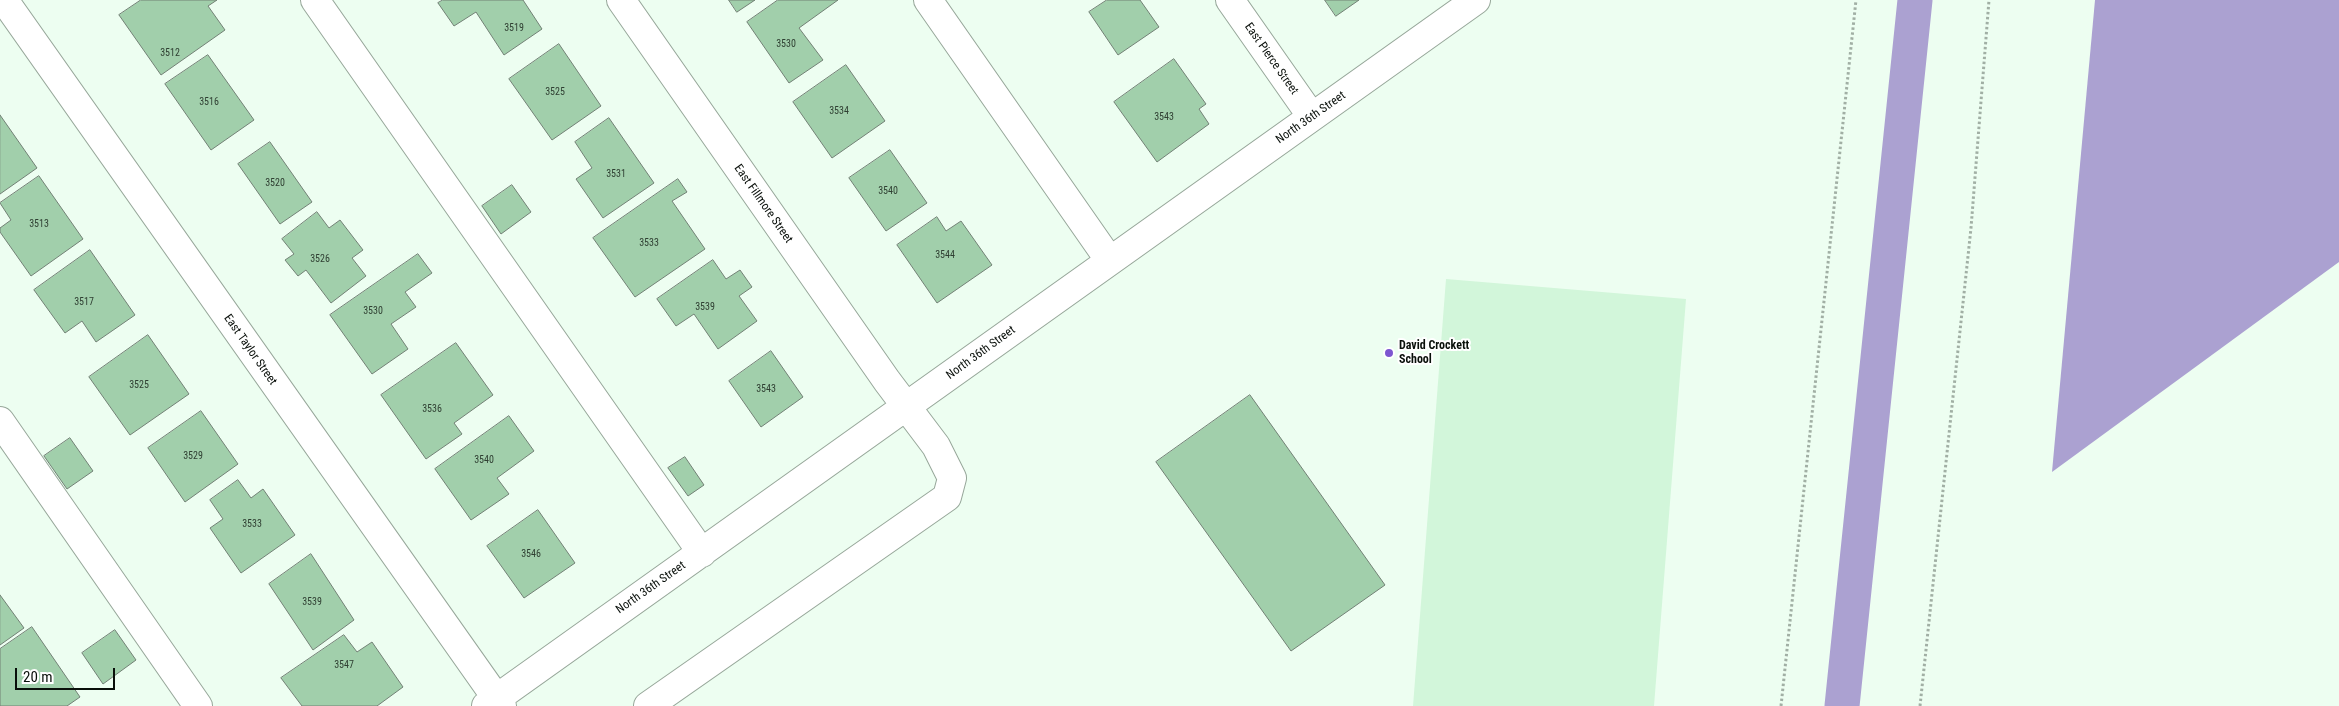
<!DOCTYPE html>
<html>
<head>
<meta charset="utf-8">
<style>
	body { margin:0 }
	#map { position:relative; width:2339px; height:706px; overflow:hidden; background:#edfef1; font-family:"Roboto Condensed",sans-serif }
	canvas { display:block }
	.scale { position:absolute; left:15px; top:668px; width:100px; height:22px; box-sizing:border-box; border:2px solid #090f0a; border-top:0; padding-left:6px; font-size:15px; line-height:18px; white-space:nowrap; color:#090f0a; -webkit-text-stroke:4px #fff; paint-order:stroke }
</style>
</head>
<body>
<div id="map">
<canvas width="2339" height="706"></canvas>
<div class="scale">20 m</div>
</div>
<script>
const context = document.querySelector('canvas').getContext('2d');
context.lineJoin = 'round';
function fillPath(path, color) { context.fillStyle = color; context.fill(path, 'evenodd'); }
function trace(path, color, width, dash) { context.strokeStyle = color; context.lineWidth = width; context.lineCap = dash ? 'butt' : 'round'; context.setLineDash(dash || []); context.stroke(path); }
function drawText(font, color, halo, rows, align = 'center') {
  context.font = font + ' "Roboto Condensed",sans-serif'; context.lineWidth = 4; context.setLineDash([]); context.textBaseline = 'middle'; context.strokeStyle = halo; context.fillStyle = color; for (const [text, x, y, turn = 0] of rows) {
    context.save(); context.translate(x, y); context.rotate((+turn || 0) * Math.PI / 180); context.textAlign = isNaN(turn) ? turn : align; if (halo) context.strokeText(text, 0, 0); context.fillText(text, 0, 0); context.restore();
  }
}
const green = new Path2D(`
	M1446 279 1686 299 1654 706H1413Z`);
const water = new Path2D(`
	M2095 0H2339V262L2052 472Z`);
const canal = new Path2D(`
	M1842 706 1915 0`);
const building = new Path2D(`
	M141 0H217L208 6 225 30 161 75 119 15Z
	M443 0H523L542 29 504 55 476 12 454 26 438 3Z
	M729 0H755L737 12Z
	M778 0H838L799 28 823 60 789 83 747 22Z
	M1107 0H1140L1159 27 1118 55 1089 12Z
	M1325 0H1359L1336 16Z
	M559 44 601 106 552 140 509 79Z
	M208 55 254 120 211 150 165 84Z
	M1174 59 1206 104 1199 109 1209 124 1157 162 1114 102Z
	M846 65 885 121 832 158 793 102Z
	M0 115 37 168 0 194Z
	M609 118 654 183 603 218 576 179 592 168 575 142Z
	M270 142 312 202 280 224 238 164Z
	M890 150 927 203 886 231 849 178Z
	M39 176 83 239 31 276 0 232V228L11 220 0 203Z
	M678 179 687 192 672 201 705 249 635 297 593 238Z
	M512 185 531 212 501 234 482 206Z
	M317 212 329 228 340 220 363 250 352 258 366 276 331 303 306 270 298 276 285 260 294 254 282 239Z
	M937 217 946 231 961 221 992 265 937 303 897 245Z
	M90 250 135 315 96 342 82 321 65 333 34 290Z
	M418 254 432 273 405 292 416 307 391 324 408 349 372 374 330 315Z
	M713 260 726 279 740 270 752 287 739 296 757 321 718 349 694 314 676 326 657 299Z
	M148 335 189 394 130 435 89 377Z
	M456 343 493 395 454 423 462 434 426 459 381 395Z
	M771 351 803 397 761 427 729 381Z
	M1250 395 1385 585 1291 651 1156 462Z
	M201 411 238 464 185 502 148 448Z
	M509 416 534 451 497 478 509 494 471 520 435 469Z
	M70 438 93 471 67 489 44 456Z
	M685 457 704 485 688 496 668 468Z
	M238 480 251 498 263 489 295 535 241 573 210 528 223 519 210 500Z
	M538 510 575 563 524 598 487 546Z
	M311 554 354 620 313 650 269 584Z
	M0 595 24 628 0 645Z
	M32 627 80 697 67 706H0V649Z
	M115 630 136 660 103 684 82 653Z
	M344 635 357 652 372 642 403 687 377 706H302L281 678Z`);
const path = new Path2D(`
	M1781 706 1856 0
	M1920 706 1971 228 1989 0`);
const minor = new Path2D(`
	M4 0 502 706
	M315 0 702 553
	M621 0 887 381 936 446 952 478 947 497 648 706
	M928 0 1110 261
	M1230 0 1312 117
	M0 421 198 706
	M486 706 1476 0`);
const markers = [
	[1389,353,5,"#7d56d0"]
];
const numberNames = [
	["3519",514,28],
	["3530",786,44],
	["3512",170,53],
	["3525",555,92],
	["3516",209,102],
	["3534",839,111],
	["3543",1164,117],
	["3531",616,174],
	["3520",275,183],
	["3540",888,191],
	["3513",39,224],
	["3533",649,243],
	["3544",945,255],
	["3526",320,259],
	["3517",84,302],
	["3539",705,307],
	["3530",373,311],
	["3525",139,385],
	["3543",766,389],
	["3536",432,409],
	["3529",193,456],
	["3540",484,460],
	["3533",252,524],
	["3546",531,554],
	["3539",312,602],
	["3547",344,665]
];
const streetNames = [
	["East Pierce Street",1271,59,55],
	["North 36th Street",1311,118,-35],
	["East Fillmore Street",763,204,55],
	["East Taylor Street",250,350,55],
	["North 36th Street",981,353,-36],
	["North 36th Street",651,588,-35]
];
const poiNames = [
	["David Crockett",1399,346],
	["School",1399,360]
];
fillPath(green, '#d2f6da');
fillPath(water, '#aba1d1');
trace(canal, '#aba1d1', 35);
fillPath(building, '#a1cfab');
trace(building, '#728175', 1);
trace(minor, '#97a79a', 30);
trace(path, '#a1afa4', 3, [2.5, 2.5]);
trace(minor, '#fff', 28);
for (const [x, y, r, color] of markers) { const dot = new Path2D(); dot.arc(x, y, r, 0, 2 * Math.PI); context.fillStyle = color; context.fill(dot); trace(dot, '#fff', 2); }
drawText('10px', '#2f3f32', null, numberNames);
drawText('12px', '#090f0a', '#fff', streetNames);
drawText('bold 12px', '#090f0a', '#fff', poiNames, 'left');
</script>
</body>
</html>
